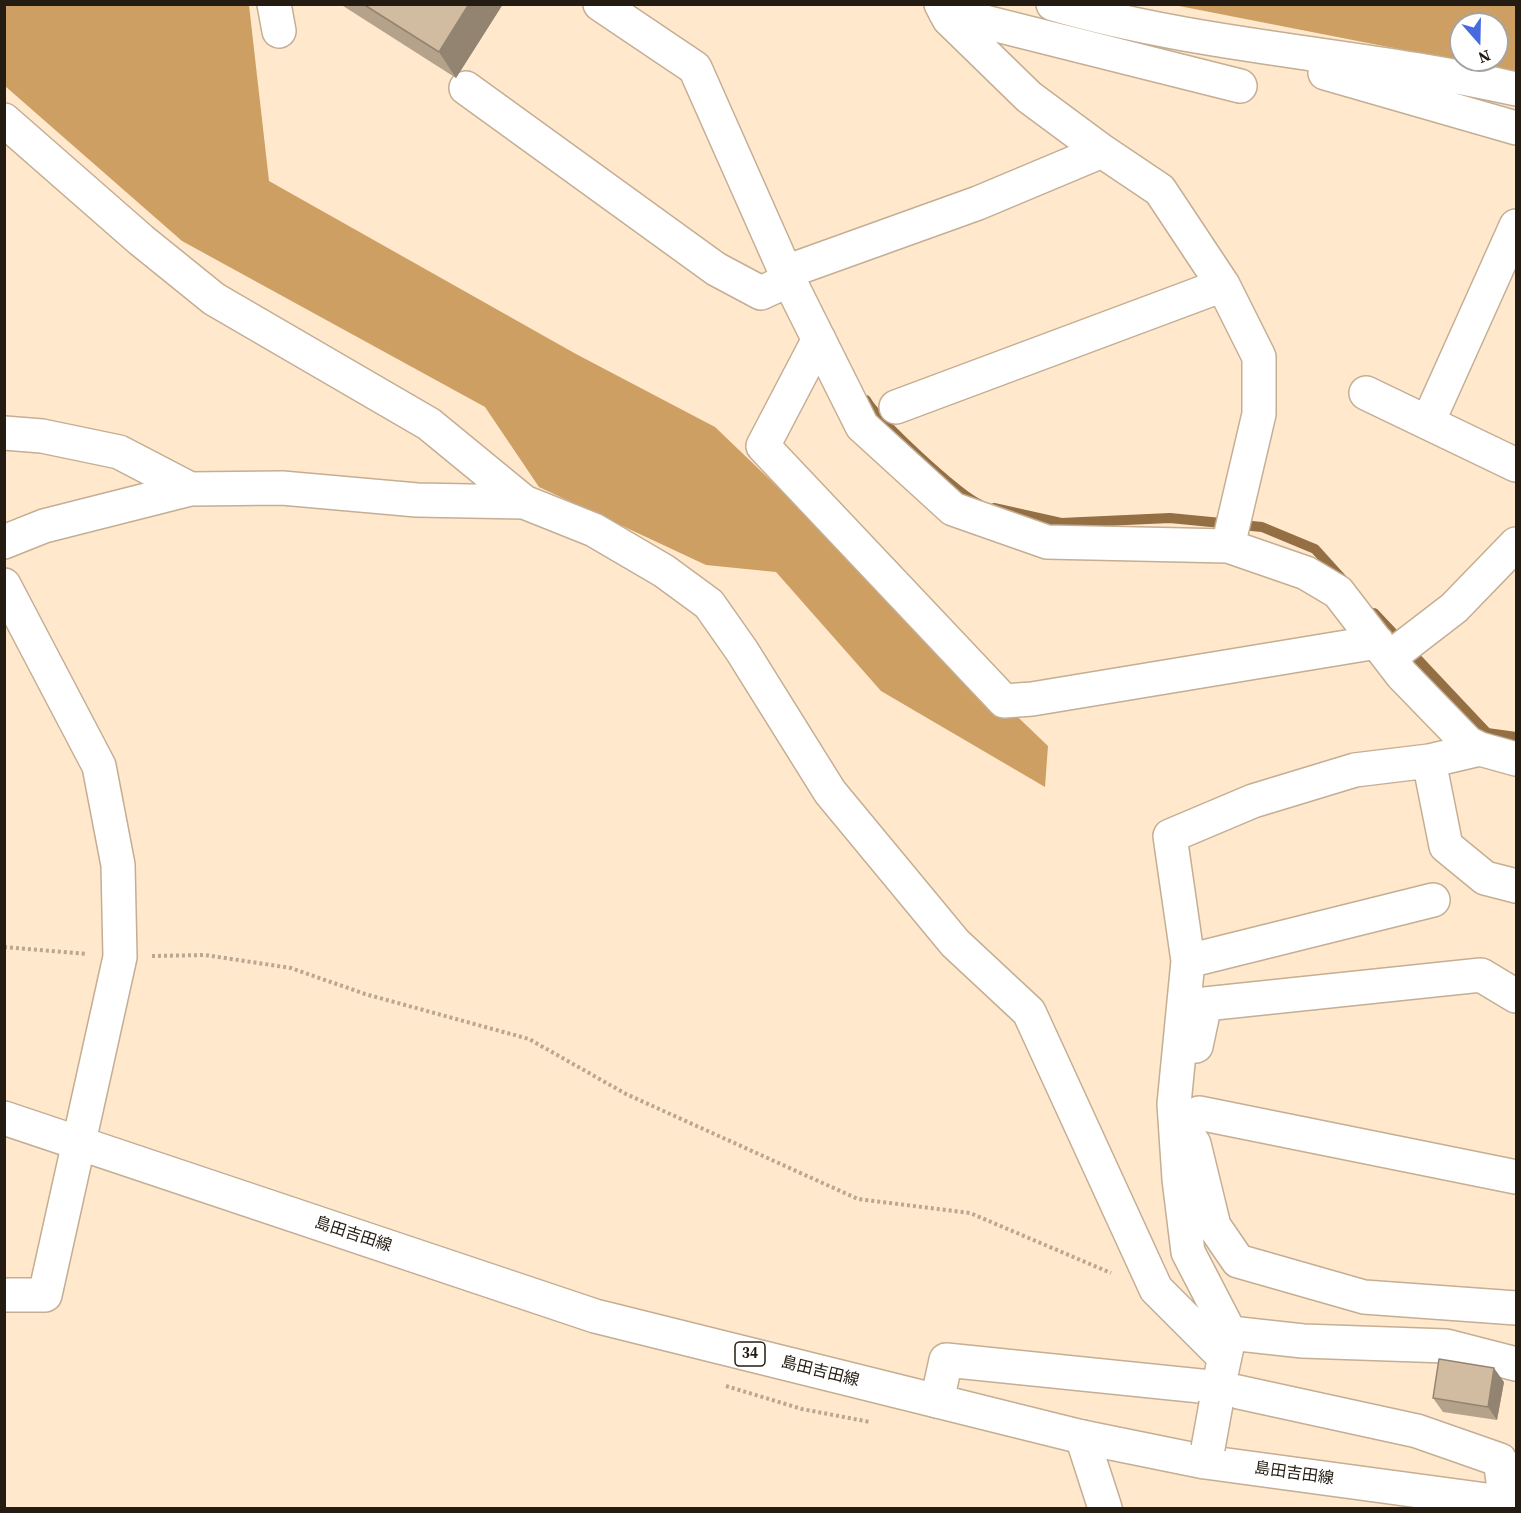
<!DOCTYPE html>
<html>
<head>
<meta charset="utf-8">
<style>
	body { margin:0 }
	#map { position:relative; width:1521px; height:1513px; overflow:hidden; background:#ffe8cc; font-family:"Source Serif 4",serif }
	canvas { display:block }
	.frame { position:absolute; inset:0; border:6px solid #241c12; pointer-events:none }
	.north { position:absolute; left:1449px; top:12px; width:60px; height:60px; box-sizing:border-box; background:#fff; border:2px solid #a7a4a0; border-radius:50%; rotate:160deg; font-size:16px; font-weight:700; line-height:24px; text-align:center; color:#241c12 }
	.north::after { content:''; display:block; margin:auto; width:21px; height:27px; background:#476bde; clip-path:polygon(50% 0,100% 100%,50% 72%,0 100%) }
</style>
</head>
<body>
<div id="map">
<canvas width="1521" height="1513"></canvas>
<div class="frame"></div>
<div class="north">N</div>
</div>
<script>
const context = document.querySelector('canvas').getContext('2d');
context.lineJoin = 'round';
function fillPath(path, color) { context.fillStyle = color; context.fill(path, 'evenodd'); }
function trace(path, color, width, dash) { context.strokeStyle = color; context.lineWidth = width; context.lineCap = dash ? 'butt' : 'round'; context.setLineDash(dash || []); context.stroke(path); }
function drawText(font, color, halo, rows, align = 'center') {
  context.font = font + ' "Source Serif 4","Noto Sans JP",serif'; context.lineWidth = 4.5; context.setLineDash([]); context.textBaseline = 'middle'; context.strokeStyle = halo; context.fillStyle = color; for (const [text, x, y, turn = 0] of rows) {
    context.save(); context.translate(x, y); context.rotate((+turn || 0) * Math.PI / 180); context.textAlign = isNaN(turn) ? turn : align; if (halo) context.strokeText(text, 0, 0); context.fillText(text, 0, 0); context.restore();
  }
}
const forest = new Path2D(`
	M5 5H249L269 181 576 354 715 427 1048 746 1045 787 881 691 776 572 706 565 539 487 485 407 182 241 5 86Z
	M1174 5H1516V72ZM1461 24H1497V60H1461Z`);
const stream = new Path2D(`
	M866 400C875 418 961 498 979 504
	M994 508 1061 523 1170 518 1262 527 1315 549 1343 580
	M1374 613 1487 733 1516 737`);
const path = new Path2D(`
	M4 947 87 954
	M152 956 205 955 291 968 365 994 529 1039 626 1094 858 1199 970 1213 1111 1273
	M726 1386 802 1409 870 1422`);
const street = new Path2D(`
	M274 4 279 31
	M1053 4C1204 48 1364 54 1516 89
	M945 12 1240 86
	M1325 73 1516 128
	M466 88 716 269 761 293 789 280 695 68 600 4
	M4 120 141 240 214 299 429 424 524 502 594 530 664 571 709 604 742 651 830 792 955 943 1029 1012 1156 1289 1224 1357
	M786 272 978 203 1102 151 1029 97 949 19 941 4
	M789 280 862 426 953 509 1047 542 1228 546 1259 414V357L1223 285
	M819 339 763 446 1004 701 1032 699 1377 642
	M1366 393 1516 465
	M896 407 1223 285 1160 190 1102 151
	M1428 422 1516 226
	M4 433 42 436 119 452 190 489
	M4 542 44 526 190 489 282 488 417 500 524 502
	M1228 546 1306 573 1338 592 1402 675 1468 743 1480 749 1429 761 1355 770 1253 801 1170 836 1188 961 1433 900
	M4 585 99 766 118 865 120 957 45 1295H4
	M1389 658 1454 608 1516 544
	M1480 749 1516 759
	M1429 761 1446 846 1485 878 1516 886
	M1188 961 1174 1104 1179 1179 1188 1252 1230 1333 1222 1370
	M1196 1046 1205 1004 1481 975 1516 996
	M1180 1124 1199 1113 1516 1177
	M1186 1133 1194 1144 1214 1226 1238 1261 1364 1297 1516 1308
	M1230 1333 1303 1341 1446 1346 1516 1364
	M937 1401 946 1360 1220 1388 1417 1431 1500 1460 1506 1502
	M1082 1437 1105 1508`);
const primary = new Path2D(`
	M4 1118 595 1316 1082 1437 1205 1462 1516 1504`);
const streetBridge = new Path2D(`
	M1208 1448 1216 1404`);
const wall = new Path2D(`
	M340 4H503L456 78Z
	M1504 1382 1497 1420 1443 1412 1433 1398Z`);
const shadedWall = new Path2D(`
	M469 4H503L456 78 439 52Z
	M1494 1368 1504 1382 1497 1420 1488 1407Z`);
const building = new Path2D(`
	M363 4H469L439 52Z
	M1439 1359 1494 1368 1488 1407 1433 1398Z`);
const shields = [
	[750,1354,30]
];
const shieldNames = [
	["34",750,1354]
];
const streetNames = [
	["島田吉田線",353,1235,18],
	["島田吉田線",820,1372,14],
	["島田吉田線",1294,1474,8]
];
fillPath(forest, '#ce9f63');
trace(stream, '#936f43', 10);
trace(street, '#c4ae94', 36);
trace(primary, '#c4ae94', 36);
trace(path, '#b9a790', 4, [3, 3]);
trace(street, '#fff', 33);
trace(primary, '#fff', 33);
trace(streetBridge, '#c4ae94', 36, []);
trace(streetBridge, '#fff', 33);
fillPath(wall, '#b5a28a');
fillPath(shadedWall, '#938471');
fillPath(building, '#d2bca1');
trace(building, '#938471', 1.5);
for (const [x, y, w] of shields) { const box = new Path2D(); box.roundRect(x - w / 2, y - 12, w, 24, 4.5); context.fillStyle = '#fff'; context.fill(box); trace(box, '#241c12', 1.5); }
drawText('bold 15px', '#241c12', null, shieldNames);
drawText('16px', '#241c12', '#fff', streetNames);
</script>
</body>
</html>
